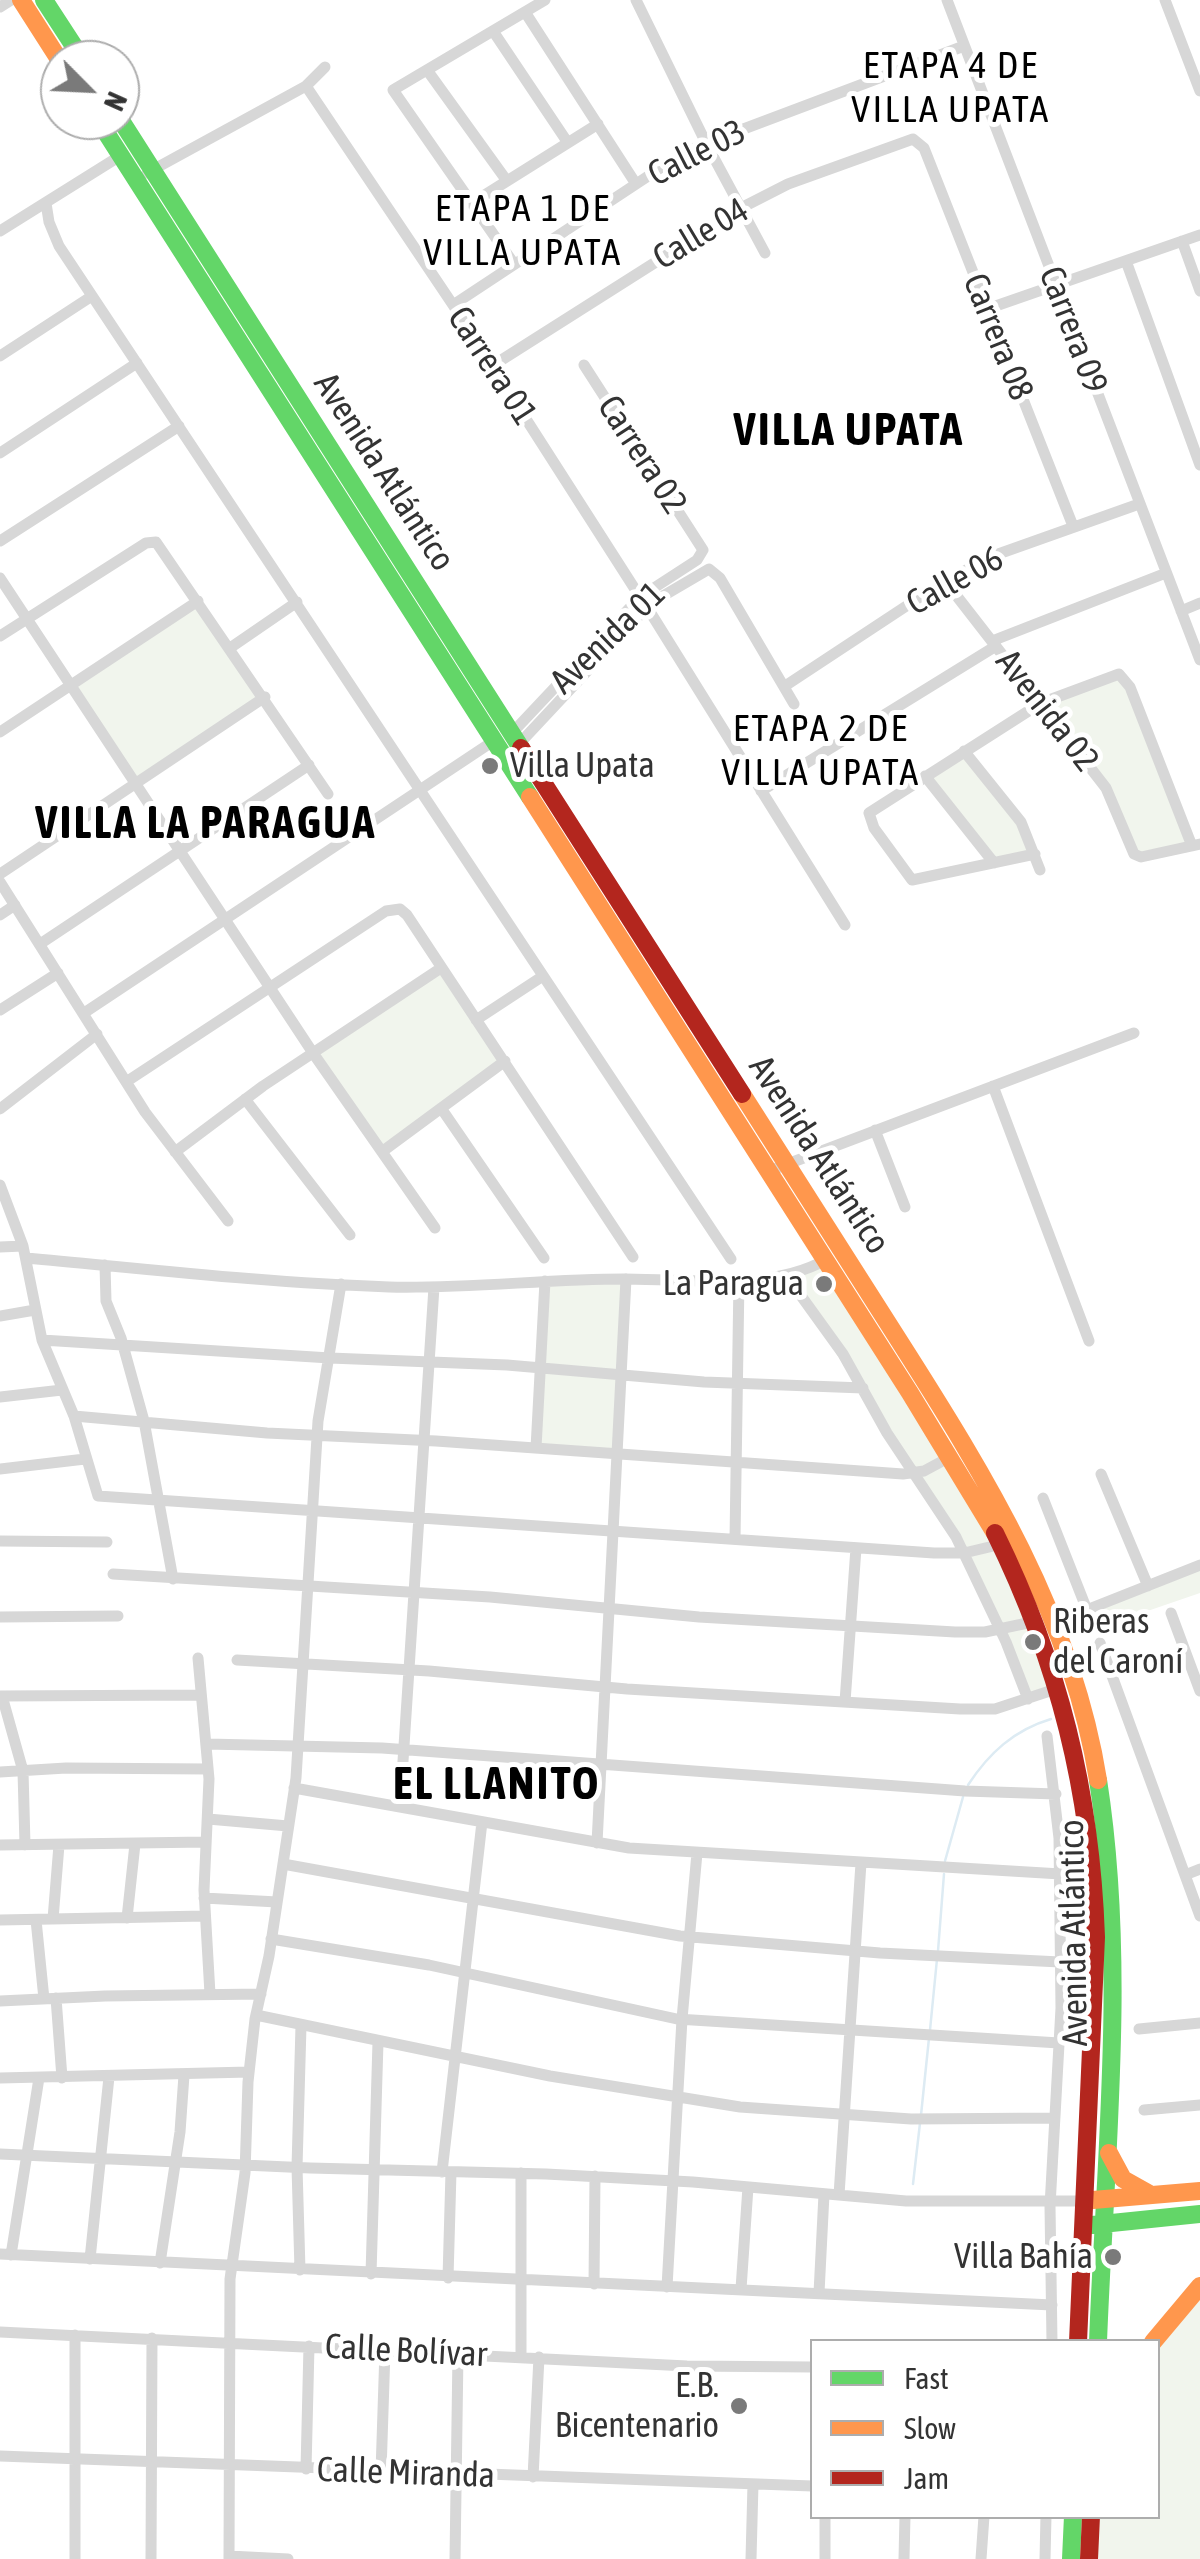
<!DOCTYPE html>
<html>
<head>
<meta charset="utf-8">
<style>
	body { margin:0 }
	#map { position:relative; width:1200px; height:2559px; overflow:hidden; background:#fff; font-family:"Asap Condensed",sans-serif }
	canvas { display:block }
	.legend { position:absolute; left:810px; top:2339px; width:350px; height:180px; box-sizing:border-box; background:#fff; border:2px solid #adadad; margin:0; padding:12px 18px; list-style:none; font-size:30px; color:#333 }
	.legend li { display:flex; align-items:center; gap:20px; height:50px }
	.legend b { width:50px; border:2px solid #adadad }
	.north { position:absolute; left:40px; top:40px; width:100px; height:100px; box-sizing:border-box; background:#fff; border:2px solid #adadad; border-radius:50%; rotate:114deg; font-size:28px; font-weight:700; line-height:40px; text-align:center; color:#333 }
	.north::after { content:''; display:block; margin:auto; width:35px; height:45px; background:#7a7a7a; clip-path:polygon(50% 0,100% 100%,50% 72%,0 100%) }
</style>
</head>
<body>
<div id="map">
<canvas width="1200" height="2559"></canvas>
<ul class="legend">
<li><b style="height:12px;background:#63d668"></b>Fast</li>
<li><b style="height:12px;background:#ff974d"></b>Slow</li>
<li><b style="height:12px;background:#b3261e"></b>Jam</li>
</ul>
<div class="north">N</div>
</div>
<script>
const context = document.querySelector('canvas').getContext('2d');
context.lineJoin = 'round';
function fillPath(path, color) { context.fillStyle = color; context.fill(path, 'evenodd'); }
function trace(path, color, width, dash) { context.strokeStyle = color; context.lineWidth = width; context.lineCap = dash ? 'butt' : 'round'; context.setLineDash(dash || []); context.stroke(path); }
function drawText(font, color, halo, rows, align = 'center') {
  context.font = font + ' "Asap Condensed",sans-serif'; context.lineWidth = 10; context.setLineDash([]); context.textBaseline = 'middle'; context.strokeStyle = halo; context.fillStyle = color; for (const [text, x, y, turn = 0] of rows) {
    context.save(); context.translate(x, y); context.rotate((+turn || 0) * Math.PI / 180); context.textAlign = isNaN(turn) ? turn : align; if (halo) context.strokeText(text, 0, 0); context.fillText(text, 0, 0); context.restore();
  }
}
const green = new Path2D(`
	M198 601 265 697 137 784 71 686Z
	M1119 674 1192 846 1141 857 1117 811 1041 703Z
	M964 751 1012 809 1035 854 994 863 925 776Z
	M441 968 505 1061 383 1151 313 1053Z
	M826 1260 986 1515 1059 1688 1028 1699 969 1562 786 1275Z
	M626 1279 617 1454 536 1448 545 1281Z
	M1200 1565V1593L1063 1640 1056 1622Z
	M1200 2287V2559H1090L1091 2517 1158 2516V2342Z`);
const stream = new Path2D(`
	M968 1785C989 1753 1014 1730 1051 1719
	M945 1861 963 1797
	M938 1951 944 1874
	M930 2030 937 1959
	M921 2115 929 2038
	M913 2184 920 2123`);
const street = new Path2D(`
	M636 0 706 143 765 253
	M947 0 1200 660
	M1165 0 1200 91
	M0 7 11 0
	M525 12 636 184
	M493 31 568 143
	M427 70 507 181
	M306 86 453 305 640 597
	M147 173 306 86 325 67
	M46 203 49 222 59 246 731 1259
	M472 203 598 124
	M0 231 120 156
	M1182 241 1200 291
	M1126 261 1200 465
	M514 264 393 90 545 0
	M453 305 674 159 701 145 964 46
	M987 309 1200 235
	M0 356 92 296
	M492 366 741 208 788 184 913 139 924 148 1073 526
	M0 453 137 363
	M0 541 179 426
	M0 578 313 1053 435 1228
	M945 581 1106 788 1134 854 1141 857 1200 844
	M647 607 845 925
	M1181 611 1200 603
	M0 636 146 543 156 542 328 794
	M992 641 1166 573
	M230 648 297 602
	M785 686 920 597 987 558 1139 504
	M0 732 198 601
	M512 733 640 597 697 560 703 550 584 365
	M519 744 651 603 709 569 720 578 794 704
	M964 751 1021 822 1040 870
	M925 776 994 863
	M761 791 996 646
	M1035 854 912 880 874 828 869 813 1041 703 1119 674 1130 687 1192 846
	M0 874 265 697
	M0 882 145 1112 228 1221
	M0 915 15 905
	M40 944 309 765
	M0 1010 58 973
	M84 1013 495 740
	M476 1020 543 976
	M126 1082 386 911 400 909 407 915 633 1257
	M993 1086 1089 1341
	M245 1099 350 1235
	M441 1108 544 1258
	M0 1109 97 1034
	M875 1130 905 1207
	M383 1151 505 1061
	M175 1152 263 1086 441 968
	M769 1171 1134 1033
	M0 1185 23 1246 42 1340 74 1416 98 1496 934 1553H964L1002 1544
	M0 1247 23 1246
	M27 1258C147 1269 268 1283 389 1287 467 1289 546 1279 624 1279 685 1279 772 1291 825 1260
	M105 1265 106 1301 121 1338 144 1421 173 1579
	M786 1275 843 1354 887 1433 956 1537 1006 1642 1028 1699
	M0 1316 35 1310
	M42 1340 330 1358 507 1365 704 1382 863 1388
	M0 1397 62 1390
	M74 1416 267 1433 436 1441 903 1474 924 1471 950 1457
	M536 1448 545 1281
	M0 1469 85 1459
	M1101 1474 1148 1586
	M1043 1498 1087 1610
	M735 1539 739 1279
	M0 1541 107 1542
	M113 1574 490 1597 699 1617 955 1632H985L1037 1621
	M1171 1613 1200 1691
	M0 1617 118 1616
	M1056 1622 1200 1565
	M1100 1643 1200 1916
	M198 1658 209 1779 204 1890 210 1994
	M237 1660 429 1671 627 1689 960 1709H995L1059 1688
	M0 1696 199 1695
	M2 1696 23 1771 25 1845
	M845 1702 856 1548
	M1047 1736 1059 1838 1061 2008 1050 2206 1052 2342
	M207 1744 382 1748 965 1791 1056 1794
	M0 1772 66 1768 208 1769
	M294 1788 629 1848 1094 1876
	M400 1807 434 1287
	M208 1819 288 1826
	M597 1843 626 1279
	M0 1845 205 1842
	M283 1864 680 1936 880 1953 1060 1962
	M1185 1875 1200 1869
	M204 1898 277 1902
	M127 1918 135 1844
	M53 1919 59 1845
	M0 1920 205 1916
	M36 1920 44 1999
	M271 1939 429 1965 677 2019 1059 2043
	M56 1998 62 2078
	M0 2001 105 1996 261 1994
	M256 2015 550 2076 740 2107 911 2119 1054 2118
	M1139 2029 1200 2023
	M0 2078 249 2072
	M1144 2110 1200 2105
	M0 2154 310 2168 546 2174 693 2182 906 2201H1083
	M442 2172 482 1822
	M839 2195 861 1863
	M0 2254 1052 2305
	M11 2255 39 2078
	M90 2259 109 2077
	M160 2263 180 2132 184 2075
	M300 2270 297 2167 301 2026
	M371 2274 378 2042
	M448 2278 451 2172
	M594 2284 595 2176
	M667 2287 682 2019 697 1853
	M741 2289 748 2187
	M819 2293 824 2194
	M0 2332 687 2366 812 2367
	M521 2356V2173
	M0 2456 812 2486
	M306 2469 309 2346
	M381 2472 385 2350
	M533 2477 539 2357
	M229 2556 288 2559
	M75 2559V2335
	M151 2559 152 2338
	M229 2559 230 2279 245 2173 248 2082 255 2019 269 1956 296 1778 318 1421 341 1284
	M455 2559 458 2353
	M751 2559 753 2484
	M825 2559V2516
	M904 2559 905 2516
	M981 2559 984 2516
	M1045 2559 1046 2516`);
const fast = new Path2D(`
	M44 0 83 60
	M120 119 521 748
	M98 120 530 797
	M1092 2225 1200 2214
	M1098 2342C1105 2156 1127 1965 1098 1780
	M1071 2559 1073 2516`);
const slow = new Path2D(`
	M21 0 60 61
	M530 797 910 1393 995 1533
	M742 1094C794 1176 846 1257 898 1339 986 1477 1072 1616 1098 1780
	M1109 2153 1123 2179 1148 2193
	M1093 2200 1200 2191
	M1153 2342 1200 2286`);
const jam = new Path2D(`
	M521 748 742 1094
	M995 1533C1059 1663 1091 1792 1096 1937L1078 2342
	M1089 2559 1091 2516`);
const markers = [
	[490,766,10,"#7a7a7a"],
	[824,1284,10,"#7a7a7a"],
	[1033,1642,10,"#7a7a7a"],
	[1113,2257,10,"#7a7a7a"],
	[739,2406,10,"#7a7a7a"]
];
const streetNames = [
	["Calle 03",697,153,-27],
	["Calle 04",701,234,-31],
	["Carrera 09",1073,330,69],
	["Carrera 08",998,337,68],
	["Carrera 01",492,366,57],
	["Carrera 02",642,455,57],
	["Avenida Atlántico",384,472,57],
	["Calle 06",955,581,-29],
	["Avenida 01",608,638,-44],
	["Avenida 02",1047,711,52],
	["Avenida Atlántico",819,1155,57],
	["Avenida Atlántico",1074,1933,-91],
	["Calle Bolívar",406,2351,3],
	["Calle Miranda",406,2473,2]
];
const poiNames = [
	["Villa Upata",510,766,"left"],
	["La Paragua",804,1284],
	["Riberas",1053,1622,"left"],
	["del Caroní",1053,1662,"left"],
	["Villa Bahía",1093,2257],
	["E.B.",719,2386],
	["Bicentenario",719,2426]
];
const neighbourhoodNames = [
	["ETAPA 4 DE",951,66],
	["VILLA UPATA",951,110],
	["ETAPA 1 DE",523,209],
	["VILLA UPATA",523,253],
	["ETAPA 2 DE",821,729],
	["VILLA UPATA",821,773]
];
const districtNames = [
	["VILLA UPATA",849,431],
	["VILLA LA PARAGUA",206,824],
	["EL LLANITO",497,1785]
];
fillPath(green, '#f1f5ed');
trace(stream, '#ddebf3', 2.5);
trace(street, '#d7d7d7', 11);
trace(fast, '#63d668', 18);
trace(slow, '#ff974d', 18);
trace(jam, '#b3261e', 18);
for (const [x, y, r, color] of markers) { const dot = new Path2D(); dot.arc(x, y, r, 0, 2 * Math.PI); context.fillStyle = color; context.fill(dot); trace(dot, '#fff', 4); }
drawText('35px', '#333', '#fff', streetNames);
drawText('35px', '#333', '#fff', poiNames, 'right');
context.letterSpacing = '2.5px';
drawText('38px', '#000', '#fff', neighbourhoodNames);
context.letterSpacing = '0px';
context.letterSpacing = '2.5px';
drawText('bold 45px', '#000', '#fff', districtNames);
context.letterSpacing = '0px';
</script>
</body>
</html>
